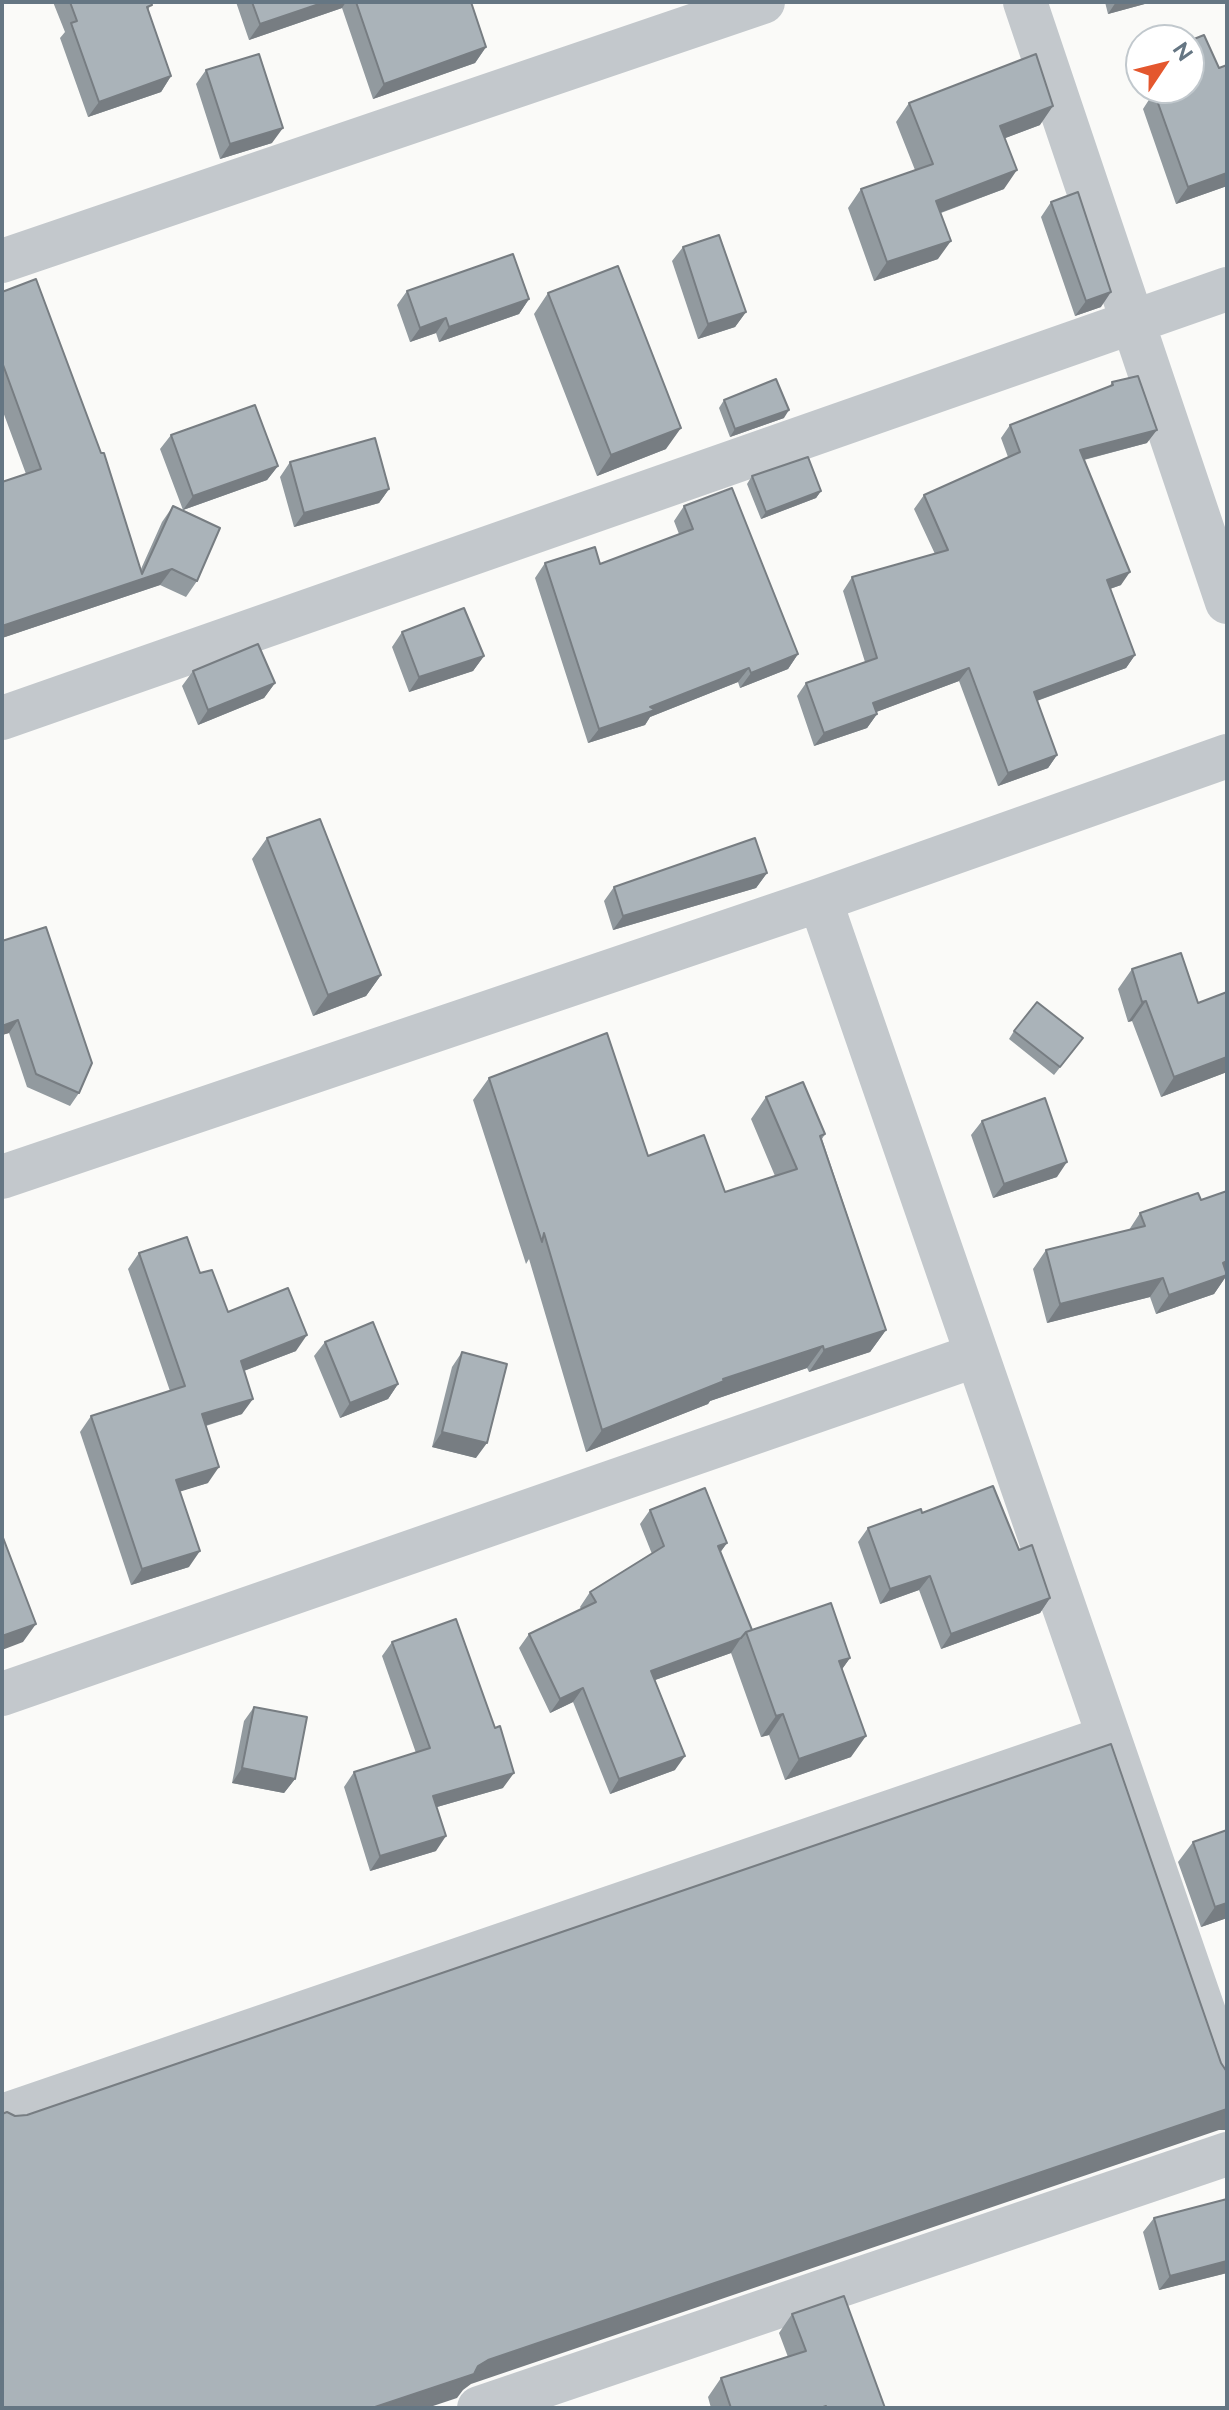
<!DOCTYPE html>
<html>
<head>
<meta charset="utf-8">
<style>
	body { margin:0 }
	#map { position:relative; width:1229px; height:2410px; overflow:hidden; background:#fafaf8; font-family:Raleway,sans-serif }
	canvas { display:block }
	.frame { position:absolute; inset:0; border:4px solid #657683; pointer-events:none }
	.north { position:absolute; left:1125px; top:24px; width:80px; height:80px; box-sizing:border-box; background:#fff; border:2px solid #c1c8cd; border-radius:50%; rotate:55deg; font-size:22px; font-weight:700; line-height:32px; text-align:center; color:#657683 }
	.north::after { content:''; display:block; margin:auto; width:28px; height:36px; background:#e4572e; clip-path:polygon(50% 0,100% 100%,50% 72%,0 100%) }
</style>
</head>
<body>
<div id="map">
<canvas width="1229" height="2410"></canvas>
<div class="frame"></div>
<div class="north">N</div>
</div>
<script>
const context = document.querySelector('canvas').getContext('2d');
context.lineJoin = 'round';
function trace(path, color, width, dash) { context.strokeStyle = color; context.lineWidth = width; context.lineCap = dash ? 'butt' : 'round'; context.setLineDash(dash || []); context.stroke(path); }
function fillPath(path, color) { context.fillStyle = color; context.fill(path, 'evenodd'); }
const street = new Path2D(`
	M1025 2 1227 602
	M2 261 763 2
	M2 718 1227 289
	M820 900 1227 2079
	M2 1177 820 900 1227 756
	M2 1694 977 1355
	M2 2116 1109 1737
	M479 2408 1227 2154`);
const wall = new Path2D(`
	M53 2H151L148 11 171 76 161 92 88 117 60 38 65 32Z
	M236 2H471L486 47 475 63 373 99 342 8 249 40Z
	M1105 2H1152L1108 14Z
	M206 70 272 143 220 159 196 84Z
	M1158 88H1189L1227 186 1176 204 1143 109 1154 92 1159 91Z
	M909 103 1040 125 1005 138 1004 189 941 213 938 259 874 281 848 208 861 189 915 170 896 122Z
	M1051 202 1101 307 1075 316 1041 217Z
	M683 247 746 312 735 327 698 339 672 261Z
	M407 291 529 299 519 314 439 342 436 333 410 342 397 305Z
	M2 292 141 569 162 522 173 506 197 581 186 597 160 585 2 638 26 474 2 409Z
	M548 293 666 449 597 476 534 314Z
	M1112 382 1147 443 1084 460 1121 585 1110 589 1135 655 1126 668 1037 701 1057 755 1048 768 998 786 959 681 876 712 877 714 867 728 814 746 797 696 806 683 865 662 843 591 852 577 935 554 914 509 924 495 1008 457 1001 438 1010 425 1110 386Z
	M724 400 784 418 730 437 719 408Z
	M171 435 278 466 267 480 183 510 160 449Z
	M290 462 389 489 379 503 294 527 280 477Z
	M752 476 821 491 816 498 761 519 747 484Z
	M684 506 798 654 788 669 740 688 738 682 650 717 645 725 588 743 535 578 545 563 600 564 679 534 674 521Z
	M402 632 484 656 473 671 409 692 392 647Z
	M193 671 275 683 264 698 198 725 182 686Z
	M267 838 381 975 366 996 313 1016 252 859Z
	M767 873 756 888 613 930 604 901 614 887Z
	M2 941 79 1093 70 1106 27 1087 9 1033 2 1035Z
	M1132 969 1227 1072 1161 1097 1132 1021 1128 1022 1118 989Z
	M1014 1031 1077 1046 1054 1075 1009 1039Z
	M489 1078 725 1192 775 1176 751 1119 766 1097 825 1134 822 1139 886 1330 870 1352 809 1372 807 1368 710 1401 708 1404 586 1452 529 1259 526 1264 473 1100Z
	M982 1121 1057 1177 993 1198 971 1135Z
	M1140 1213 1227 1275 1214 1294 1156 1314 1150 1297 1047 1323 1033 1269 1046 1250 1129 1230Z
	M139 1253 200 1273 228 1312 296 1351 244 1371 242 1414 206 1426 208 1483 180 1491 189 1567 131 1585 80 1432 91 1416 170 1391 128 1269Z
	M325 1342 398 1384 388 1399 340 1418 314 1356Z
	M462 1352 476 1458 432 1447 452 1367Z
	M650 1510 727 1543 720 1552 752 1630 850 1658 842 1669 851 1757 785 1780 769 1735 761 1737 731 1653 655 1680 675 1770 610 1794 573 1702 550 1713 519 1648 529 1634 581 1609 580 1607 590 1592 652 1554 640 1524Z
	M922 1513 1019 1550 1050 1598 1040 1613 941 1649 919 1590 880 1604 858 1542 868 1528Z
	M392 1642 503 1788 437 1807 436 1851 370 1871 344 1787 354 1772 416 1753 382 1656Z
	M254 1707 295 1779 284 1793 232 1783 244 1721Z
	M1193 1842 1227 1918 1201 1927 1178 1862Z
	M1227 2199V2273L1159 2290 1143 2232 1154 2218Z
	M792 2314 885 2408H711L708 2397 721 2378 788 2357 779 2333Z`);
const shadedWall = new Path2D(`
	M325 2H346L342 8 249 40 260 24Z
	M1116 2H1152L1108 14Z
	M486 47 475 63 373 99 384 84Z
	M171 76 161 92 88 117 99 102Z
	M1053 106 1040 125 987 145 1000 126Z
	M283 128 272 143 220 159 230 144Z
	M1017 170 1004 189 923 219 936 201Z
	M1227 173V186L1176 204 1188 187Z
	M951 241 938 259 874 281 887 262Z
	M1111 292 1101 307 1075 316 1086 301Z
	M529 299 519 314 439 342 449 327Z
	M746 312 735 327 698 339 708 324Z
	M446 318 436 333 410 342 420 328Z
	M789 410 784 418 730 437 735 429Z
	M681 428 666 449 597 476 611 455Z
	M1157 430 1147 443 1071 463 1080 450Z
	M278 466 267 480 183 510 193 496Z
	M389 489 379 503 294 527 304 513Z
	M821 491 816 498 761 519 766 512Z
	M172 569 160 585 2 638V626Z
	M1130 572 1121 585 1098 593 1107 580Z
	M798 654 788 669 740 688 751 673Z
	M1135 655 1126 668 1025 705 1034 692Z
	M484 656 473 671 409 692 419 677Z
	M749 668 738 682 650 717 645 725 588 743 599 729 650 707Z
	M969 668 959 681 863 717 873 703Z
	M275 683 264 698 198 725 208 710Z
	M877 714 867 728 814 746 824 733Z
	M1057 755 1048 768 998 786 1008 773Z
	M767 873 756 888 613 930 623 916Z
	M381 975 366 996 313 1016 328 995Z
	M1146 1001 1132 1021 1128 1022 1142 1002Z
	M18 1020 9 1033 2 1035V1026Z
	M1227 1057V1072L1161 1097 1174 1077Z
	M1067 1162 1057 1177 993 1198 1004 1184Z
	M1227 1261V1275L1214 1294 1156 1314 1169 1295Z
	M1163 1278 1150 1297 1047 1323 1060 1304Z
	M886 1330 870 1352 809 1372 824 1350Z
	M307 1335 296 1351 230 1376 241 1361Z
	M823 1346 807 1368 710 1401 708 1404 586 1452 602 1430 723 1379Z
	M398 1384 388 1399 340 1418 350 1403Z
	M253 1399 242 1414 191 1430 202 1414Z
	M442 1432 487 1443 476 1458 432 1447Z
	M219 1467 208 1483 166 1496 176 1480Z
	M727 1543 717 1557 718 1546Z
	M200 1551 189 1567 131 1585 142 1569Z
	M930 1576 919 1590 880 1604 890 1589Z
	M1050 1598 1040 1613 941 1649 951 1634Z
	M36 1624 23 1642 2 1650V1636Z
	M741 1638 731 1653 641 1685 651 1671Z
	M850 1658 835 1679 839 1661Z
	M583 1688 573 1702 550 1713 560 1699Z
	M783 1714 769 1735 761 1737 776 1716Z
	M866 1736 851 1757 785 1780 799 1759Z
	M685 1756 675 1770 610 1794 619 1779Z
	M242 1768 295 1779 284 1793 232 1783Z
	M514 1773 503 1788 423 1811 433 1796Z
	M446 1836 436 1851 370 1871 380 1856Z
	M1227 1903V1918L1201 1927 1215 1907Z
	M1227 2109V2130H1219L471 2384 463 2390 457 2398 427 2408H372L478 2366 488 2360Z
	M1227 2261V2273L1159 2290 1170 2276Z`);
const building = new Path2D(`
	M70 2H151L152 5 147 7 171 76 99 102 71 23 77 21Z
	M252 2H325L260 24Z
	M356 2H471L486 47 384 84Z
	M1204 35 1219 68 1227 65V173L1188 187 1154 92 1167 88H1189V41Z
	M259 54 283 128 230 144 206 70Z
	M1036 54 1053 106 1000 126 1017 170 936 201 951 241 887 262 861 189 933 164 909 103Z
	M1078 192 1111 292 1086 301 1051 202Z
	M719 235 746 312 708 324 683 247Z
	M513 254 529 299 449 327 446 318 420 328 407 291Z
	M618 266 681 428 611 455 548 293Z
	M36 279 101 453H104L142 574 173 506 220 528 197 581 172 569 2 626V482L41 469 2 362V292Z
	M1138 376 1157 430 1080 450 1130 572 1107 580 1135 655 1034 692 1057 755 1008 773 969 668 873 703 877 714 824 733 806 683 877 658 852 577 948 550 924 495 1020 452 1010 425 1113 385 1112 382Z
	M776 379 789 410 735 429 724 400Z
	M255 405 278 466 193 496 171 435Z
	M375 438 389 489 304 513 290 462Z
	M808 457 821 491 766 512 752 476Z
	M732 488 798 654 751 673 749 668 650 707 655 710 599 729 545 563 595 547 600 564 693 529 684 506Z
	M464 608 484 656 419 677 402 632Z
	M258 644 275 683 208 710 193 671Z
	M320 819 381 975 328 995 267 838Z
	M755 838 767 873 623 916 614 887Z
	M46 927 92 1063 79 1093 36 1074 18 1020 2 1026V941Z
	M1181 953 1198 1003 1227 992V1057L1174 1077 1146 1001 1142 1002 1132 969Z
	M1037 1002 1083 1038 1060 1067 1014 1031Z
	M607 1033 648 1156 704 1135 725 1192 797 1169 766 1097 803 1082 825 1134 820 1136 886 1330 824 1350 823 1346 723 1379 724 1381 602 1430 544 1233 542 1242 489 1078Z
	M1045 1098 1067 1162 1004 1184 982 1121Z
	M1227 1191V1261L1223 1263 1227 1275 1169 1295 1163 1278 1060 1304 1046 1250 1145 1226 1140 1213 1198 1193 1201 1200Z
	M187 1237 200 1273 212 1270 228 1312 288 1288 307 1335 241 1361 253 1399 202 1414 219 1467 176 1480 200 1551 142 1569 91 1416 185 1386 139 1253Z
	M373 1322 398 1384 350 1403 325 1342Z
	M462 1352 507 1364 487 1443 442 1432Z
	M993 1486 1019 1550 1032 1545 1050 1598 951 1634 930 1576 890 1589 868 1528 921 1509 922 1513Z
	M705 1488 727 1543 718 1546 752 1630 746 1632 741 1638 651 1671 685 1756 619 1779 583 1688 560 1699 529 1634 596 1602 590 1592 664 1546 650 1510Z
	M2 1535 36 1624 2 1636Z
	M831 1603 850 1658 839 1661 866 1736 799 1759 783 1714 776 1716 746 1632Z
	M456 1619 495 1728 500 1726 514 1773 433 1796 446 1836 380 1856 354 1772 430 1748 392 1642Z
	M254 1707 307 1717 295 1779 242 1768Z
	M1111 1744 1221 2063 1227 2072V2109L488 2360 478 2366 474 2374 372 2408H2V2114L7 2112 15 2116 27 2115Z
	M1227 1830V1903L1215 1907 1193 1842Z
	M1227 2199V2261L1170 2276 1154 2218Z
	M844 2296 885 2408H827L826 2406 820 2408H731L721 2378 806 2351 792 2314Z`);
trace(street, '#c3c8cc', 44);
fillPath(wall, '#929a9f');
fillPath(shadedWall, '#777d82');
fillPath(building, '#aab3b9');
trace(building, '#777d82', 2);
</script>
</body>
</html>
